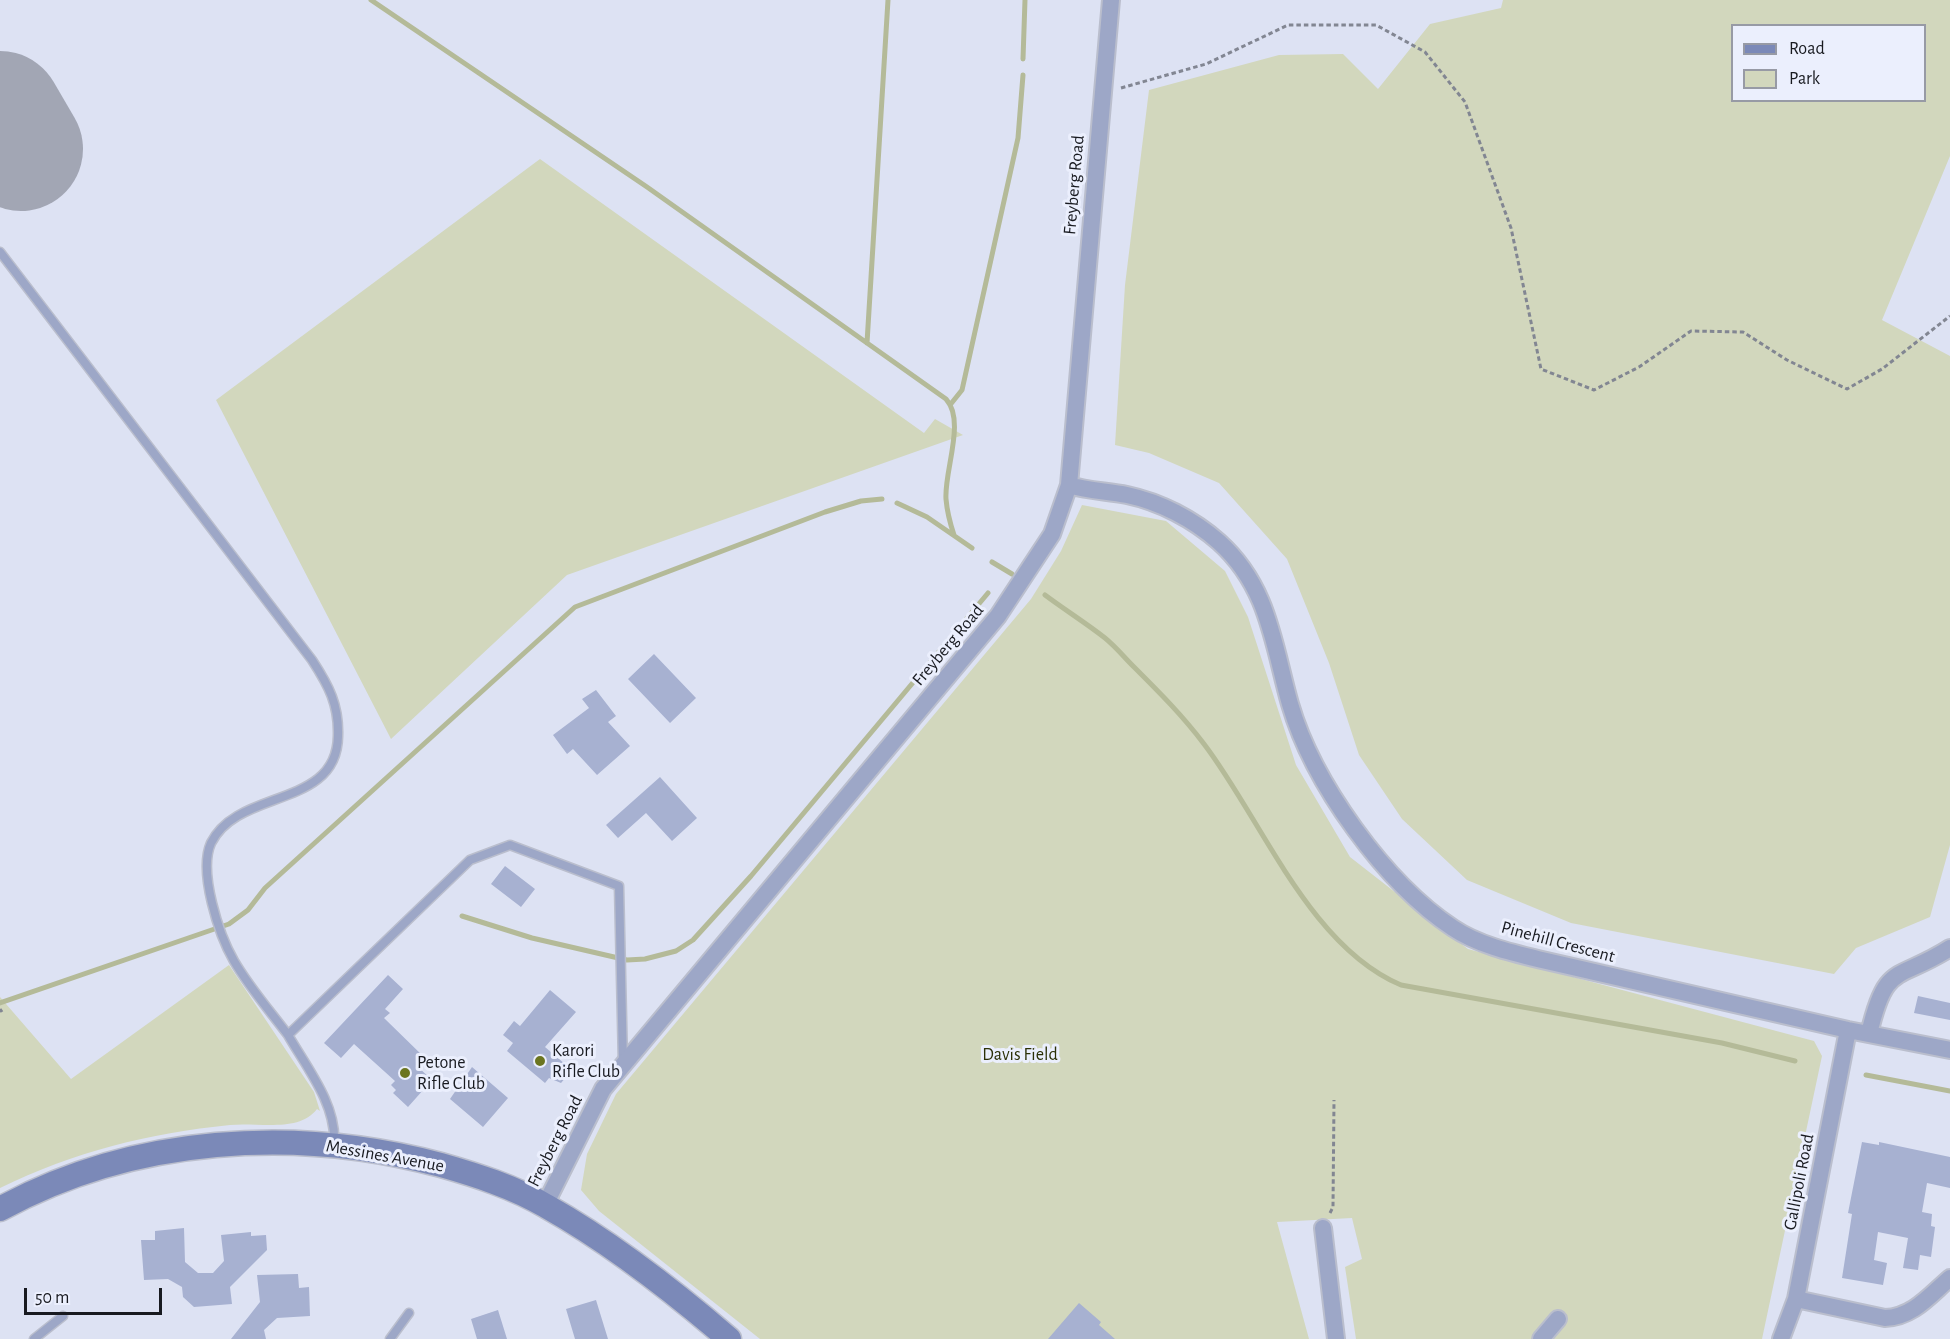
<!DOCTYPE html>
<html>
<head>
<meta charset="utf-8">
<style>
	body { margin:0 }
	#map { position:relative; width:1950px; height:1339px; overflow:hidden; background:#dde2f3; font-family:"Alegreya Sans",sans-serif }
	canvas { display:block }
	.legend { position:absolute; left:1731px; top:24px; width:195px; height:78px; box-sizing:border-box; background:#ebeffd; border:2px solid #979aa5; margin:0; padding:8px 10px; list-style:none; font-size:18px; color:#181a20 }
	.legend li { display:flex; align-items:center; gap:12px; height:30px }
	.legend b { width:30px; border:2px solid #979aa5 }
	.scale { position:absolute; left:24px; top:1288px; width:138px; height:27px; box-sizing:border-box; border:3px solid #181a20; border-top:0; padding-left:8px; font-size:18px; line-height:21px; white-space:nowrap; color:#181a20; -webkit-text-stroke:4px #ebeffd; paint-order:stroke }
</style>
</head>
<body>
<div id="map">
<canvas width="1950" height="1339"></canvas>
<ul class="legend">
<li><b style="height:8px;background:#7b89b8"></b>Road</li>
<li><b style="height:16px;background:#d2d7bd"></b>Park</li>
</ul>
<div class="scale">50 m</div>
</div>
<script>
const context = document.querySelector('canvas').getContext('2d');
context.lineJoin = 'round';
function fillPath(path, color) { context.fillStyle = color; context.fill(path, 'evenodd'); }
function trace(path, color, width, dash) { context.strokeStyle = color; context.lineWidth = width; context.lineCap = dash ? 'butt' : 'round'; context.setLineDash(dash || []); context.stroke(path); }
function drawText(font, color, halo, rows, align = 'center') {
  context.font = font + ' "Alegreya Sans",sans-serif'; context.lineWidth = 6; context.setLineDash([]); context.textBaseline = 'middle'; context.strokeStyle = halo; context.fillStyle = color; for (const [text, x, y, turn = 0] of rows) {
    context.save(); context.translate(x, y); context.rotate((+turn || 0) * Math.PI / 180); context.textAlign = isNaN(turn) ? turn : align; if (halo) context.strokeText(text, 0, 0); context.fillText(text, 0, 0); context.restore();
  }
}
const green = new Path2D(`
	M1503 0H1950V156L1882 320 1950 356V845L1930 917 1856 948 1834 974 1571 923 1467 880 1402 819 1359 755 1329 663 1287 559 1219 483 1149 453 1115 445 1125 285 1149 90 1279 55 1343 54 1378 89 1430 24 1501 8ZM1732 26H1924V100H1732Z
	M540 159 924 433 935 419 963 435 567 575 391 739 216 400Z
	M1082 505 1166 521 1225 571 1248 617 1296 765 1350 857 1468 949 1814 1041 1822 1056 1762 1339H1356L1345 1267 1362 1259 1352 1218 1277 1222 1309 1339H760L599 1211 581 1190 587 1154 616 1094 1031 599 1061 551Z
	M229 965 314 1092 320 1111 317 1109C299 1133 258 1122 230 1125 149 1133 74 1152 0 1188V997L71 1079Z`);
const stream = new Path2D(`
	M371 0 647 187 946 399C966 421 944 471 946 499 947 511 950 523 954 535
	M1023 59 1025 0
	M867 343 888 0
	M950 405 962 390 1018 138 1023 75
	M897 503 927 517 972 548
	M992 562 1012 574
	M1045 595C1065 610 1086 623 1105 638 1116 647 1124 657 1134 667 1159 692 1183 716 1204 744 1262 820 1309 946 1401 985L1722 1043 1795 1061
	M462 916 532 938 627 960 645 959 676 951 693 940 751 876 988 593
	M0 1003 229 924 248 910 265 888 575 607 825 512 861 501 882 499
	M1866 1075 1950 1091`);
const runway = new Path2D(`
	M0 113 21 149`);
const building = new Path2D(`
	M654 654 696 698 670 723 628 679Z
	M596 690 616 716 608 722 630 746 597 775 573 749 567 754 553 735 589 708 582 699Z
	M660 777 697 818 672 841 646 813 618 838 606 825Z
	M505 866 535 889 521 907 491 884Z
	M388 975 403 989 385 1009 390 1013 384 1018 425 1058 417 1066 432 1080 408 1107 393 1093 396 1090 391 1085 395 1081 354 1044 341 1058 324 1043Z
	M550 990 576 1012 545 1047 572 1070 561 1083 549 1078 545 1083 507 1051 513 1043 503 1035 514 1021 520 1026Z
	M1918 996 1950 1003V1020L1914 1013Z
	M472 1067 508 1098 483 1127 450 1099Z
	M1862 1142 1879 1145V1142L1950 1157V1188L1927 1183 1922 1212 1932 1214 1931 1226 1935 1227 1931 1257 1920 1255 1918 1270 1903 1268 1908 1238 1878 1232 1874 1260 1887 1263 1883 1285 1842 1278 1852 1214 1848 1213Z
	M184 1228 185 1262 198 1273H213L224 1261 221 1235 251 1232V1236L266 1235 267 1250 230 1287 232 1304 194 1307 183 1297 182 1287 168 1279 144 1280 141 1240H155V1231Z
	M298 1274 299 1288 309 1287 310 1316 277 1318 264 1330 266 1339H231L260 1302 257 1275Z
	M596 1300 608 1339H575L566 1309Z
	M1079 1303 1101 1322 1099 1325 1115 1339H1048Z
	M498 1310 507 1339H477L471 1319Z`);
const path = new Path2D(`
	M1121 88 1206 64 1288 25H1376L1425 52 1465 102 1511 228 1541 369 1594 390 1639 367 1691 331 1743 332 1787 360 1847 389 1882 369 1950 316
	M0 1009 2 1012
	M1330 1213 1333 1207 1334 1100`);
const lane = new Path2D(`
	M0 252 312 660C329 686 339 705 338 736 337 809 238 788 211 843 198 872 219 935 234 961 249 987 270 1011 288 1035
	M334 1144C337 1105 307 1068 288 1035L470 860 510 845 619 886 623 1064
	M34 1339 63 1316
	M390 1339 409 1313`);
const street = new Path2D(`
	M1069 485C1088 491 1108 491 1127 495 1160 502 1193 519 1219 542 1269 587 1273 644 1290 704 1313 783 1385 883 1453 928 1478 945 1513 953 1542 960L1848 1030 1950 1050
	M1869 1034C1886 961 1897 982 1950 948
	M545 1205 603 1089 998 616 1052 534 1069 485 1111 0
	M1323 1228 1336 1339
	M1796 1299 1885 1318C1913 1317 1930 1295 1950 1278
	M1541 1339 1558 1319
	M1781 1339 1796 1299 1848 1030`);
const secondary = new Path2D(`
	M0 1209C133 1136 296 1126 441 1165 476 1175 514 1187 546 1206 612 1243 672 1290 729 1339`);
const markers = [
	[540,1061,6,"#6b7520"],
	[405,1073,6,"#6b7520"]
];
const streetNames = [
	["Freyberg Road",1074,185,-85],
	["Freyberg Road",948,645,-50],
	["Pinehill Crescent",1558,942,15],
	["Freyberg Road",555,1141,-63],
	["Messines Avenue",385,1156,10],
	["Gallipoli Road",1799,1182,-79]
];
const poiNames = [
	["Karori",552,1051],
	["Rifle Club",552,1072],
	["Petone",417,1063],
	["Rifle Club",417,1084]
];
const parkNames = [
	["Davis Field",1020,1055]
];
fillPath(green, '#d2d7bd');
trace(stream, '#b4ba98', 5);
trace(runway, '#a2a6b4', 124);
fillPath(building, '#a7b1d1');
trace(lane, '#babecd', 11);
trace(street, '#babecd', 20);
trace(secondary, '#babecd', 27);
trace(path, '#828692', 3, [4.5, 3]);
trace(lane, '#9da7c7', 8);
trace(street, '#9da7c7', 16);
trace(secondary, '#7b89b8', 24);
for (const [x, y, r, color] of markers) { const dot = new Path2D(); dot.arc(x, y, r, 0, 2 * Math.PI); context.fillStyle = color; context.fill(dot); trace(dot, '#ebeffd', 2); }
drawText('18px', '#181a20', '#ebeffd', streetNames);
drawText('18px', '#181a20', '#ebeffd', poiNames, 'left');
drawText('18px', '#2b3006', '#ebeffd', parkNames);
</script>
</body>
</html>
